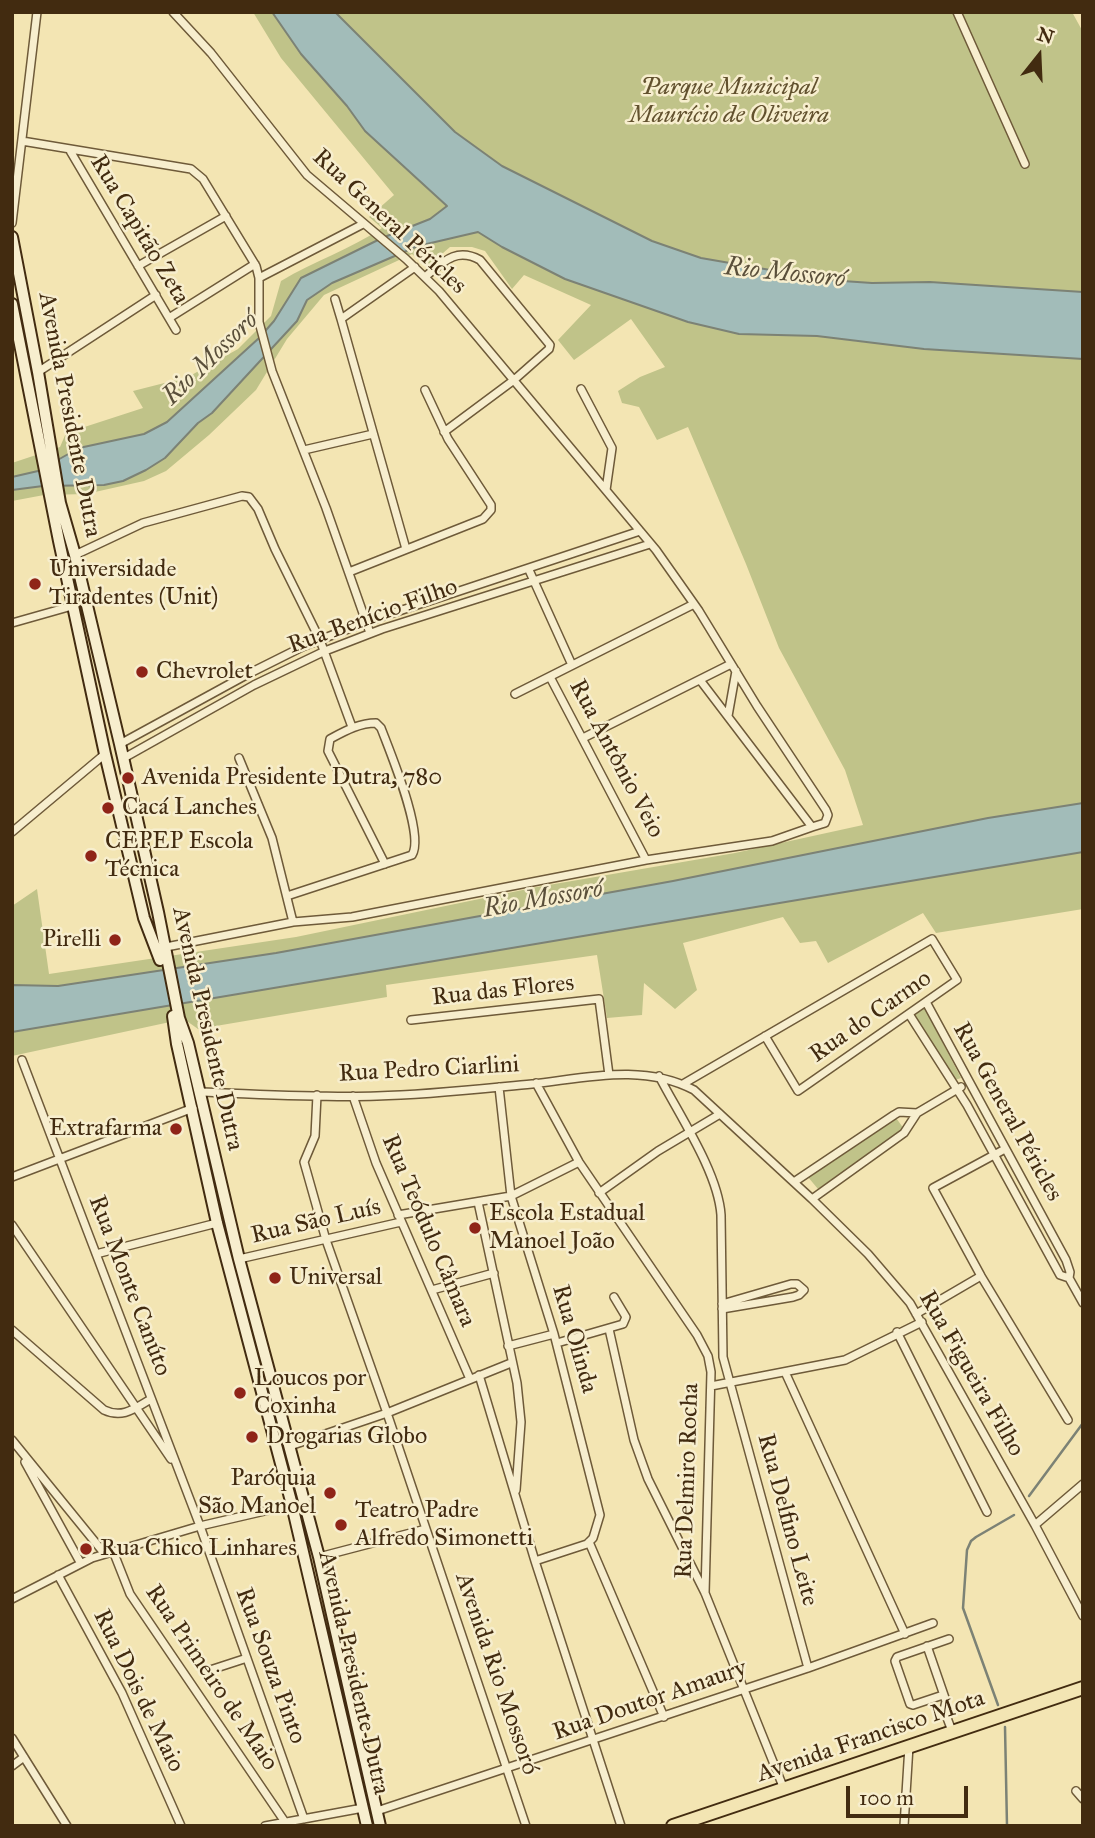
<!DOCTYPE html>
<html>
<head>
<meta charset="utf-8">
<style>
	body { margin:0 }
	#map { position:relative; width:1095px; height:1838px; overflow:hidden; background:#f3e5b3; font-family:"IM FELL Great Primer",serif }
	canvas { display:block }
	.frame { position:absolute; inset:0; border:14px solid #422b10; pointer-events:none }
	.north { position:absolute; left:1004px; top:21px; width:70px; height:70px; -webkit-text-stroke:5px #f7eece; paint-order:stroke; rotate:18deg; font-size:19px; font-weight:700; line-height:28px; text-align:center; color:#422b10 }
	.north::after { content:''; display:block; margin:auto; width:24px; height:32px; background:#422b10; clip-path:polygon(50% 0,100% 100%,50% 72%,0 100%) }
	.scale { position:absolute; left:846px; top:1786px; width:122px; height:32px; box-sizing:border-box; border:4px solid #422b10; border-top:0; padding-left:9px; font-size:21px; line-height:24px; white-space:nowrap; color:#422b10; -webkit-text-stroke:5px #f7eece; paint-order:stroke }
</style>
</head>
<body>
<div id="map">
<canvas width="1095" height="1838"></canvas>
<div class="frame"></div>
<div class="north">N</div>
<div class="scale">100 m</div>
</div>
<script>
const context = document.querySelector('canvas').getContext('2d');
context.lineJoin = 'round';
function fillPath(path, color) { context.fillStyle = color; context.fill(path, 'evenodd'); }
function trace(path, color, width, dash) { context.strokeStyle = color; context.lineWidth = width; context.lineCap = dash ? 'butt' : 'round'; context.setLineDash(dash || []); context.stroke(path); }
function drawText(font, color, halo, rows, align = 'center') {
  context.font = font + ' "IM FELL Great Primer",serif'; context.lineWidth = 5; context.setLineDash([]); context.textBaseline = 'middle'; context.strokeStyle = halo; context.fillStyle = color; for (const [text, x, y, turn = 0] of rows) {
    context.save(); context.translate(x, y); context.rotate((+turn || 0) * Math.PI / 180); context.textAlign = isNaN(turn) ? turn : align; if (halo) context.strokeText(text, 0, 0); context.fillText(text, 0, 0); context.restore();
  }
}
const green = new Path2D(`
	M253 12H272L301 54 347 106 365 131 447 206 430 219 382 238 301 278 274 321 259 338 167 422 144 434 79 448 38 471 12 477V463L60 447 66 433 143 408 133 391 188 377 238 349 271 316 281 281C314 261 351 249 382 228L369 217 394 195 281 58Z
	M335 12H1072L1083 32V292L930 282 872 283 828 280 701 258 652 241 502 166 455 132Z
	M478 232 502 247 565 279 688 322 739 334 817 336 862 342 1083 359V803L988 818 673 881 276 953 58 986 12 985V906L37 889 49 974 296 937 537 887 735 853 863 825 845 770 779 648 746 564 688 427 657 440 639 407 622 403 618 391 640 377 665 367 631 319 574 360 558 340 591 305 524 275 512 289 485 251 472 247H450L427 267 412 254 324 295 287 339 256 390 209 435 166 471 144 481 86 494 44 495 12 501V490L43 486 104 485 123 481 146 470 165 458 198 423 212 413 297 321 307 300 332 283 418 246Z
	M1083 852V909L936 933 923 913 828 963 816 941 800 943 783 917 683 943 697 990 675 1009 644 983 642 1015 607 1018 597 955 386 985 387 997 198 1029 184 1019 12 1056V1032L19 1030Z
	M924 1007 961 1078 955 1080 915 1015Z
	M894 1115 904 1129 818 1189 808 1177Z`);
const water = new Path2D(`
	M272 12H335L455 132 502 166 652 241 701 258 828 280 872 283 930 282 1083 292V359L924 349 817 336 739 334 688 322 565 279 502 247 478 232 418 246 332 283 307 300 297 321 212 413 198 423 165 458 146 470 123 481 104 485 43 486 12 490V477L38 471 79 448 144 434 167 422 259 338 274 321 301 278 382 238 430 219 447 206 365 131 347 106 301 54Z
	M1083 803V852L12 1032V985L58 986 276 953 673 881 988 818Z`);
const stream = new Path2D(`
	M1029 1496 1083 1423
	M998 1705 963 1608 967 1550 971 1541 976 1537 1014 1515
	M1005 1727 1007 1826`);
const minor = new Path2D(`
	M173 12 211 53 307 175 406 259 439 291 656 550 699 611 757 706 826 810 828 815 825 823 812 827 700 680
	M957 12 1025 164
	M22 141 191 169 203 179 256 266 259 278V322L272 371 326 508 370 633
	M69 149 176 330
	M12 223 37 12
	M138 266 226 216
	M425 277C443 262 456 247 480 260L550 345 549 349 514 380 444 432
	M259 278 363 224
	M335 299 341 319
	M169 318 255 264
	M38 372 156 295
	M581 389 612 448 606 490
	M304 450 373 434
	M406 549 341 319 415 267
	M75 555 143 523 242 496 249 497 258 509 275 549 320 640 352 727
	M529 570 572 665
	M349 572 483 519 491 510V505L448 439 425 390
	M12 623 72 606
	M550 677 646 860
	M515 694 694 604
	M728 716 736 671
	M583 738 731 664
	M120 744 248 674 304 646 366 622 640 531
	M124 758 254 685 325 651 382 629 650 544
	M239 758 272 838 293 922
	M12 832 105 754
	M287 896 412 855C425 835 390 752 381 728L376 723C359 723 345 731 330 739L328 751 385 864
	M161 948 293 922 352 917 646 860 772 841 812 827
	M926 1002 1066 1260 1070 1272 1069 1278 1083 1303
	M909 1014 967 1105 1060 1275 1069 1278
	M411 1020 599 999 609 1075
	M22 1060 200 1526 304 1819
	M659 1076C679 1115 718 1172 721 1215L723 1357 808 1668
	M536 1083 579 1162 697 1335 708 1356 711 1372 705 1593
	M683 1084 932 939 957 980 798 1091 765 1036
	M499 1087 511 1196 554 1334 600 1515 593 1538 587 1544 535 1561
	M201 1092C259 1094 319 1098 377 1096 428 1095 480 1089 532 1084 586 1078 643 1063 694 1090L812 1199 868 1254 910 1303 1035 1525 1083 1616
	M317 1095 315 1136 304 1162 326 1240 387 1413 526 1826
	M353 1096 376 1163 470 1379
	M1005 1149 933 1188 981 1276 1068 1420
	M12 1177 193 1108
	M794 1182 894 1115 899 1112 917 1113
	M599 1193 658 1151 720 1114
	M812 1199 904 1133 917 1113 961 1087
	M478 1202 517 1383 521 1422 516 1490
	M398 1215 511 1196 579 1162
	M12 1225 171 1459
	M96 1254 217 1223
	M239 1259 401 1222
	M432 1290 494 1273
	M722 1304 791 1284H797L804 1290 799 1295 793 1297 722 1309
	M916 1314 981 1276
	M609 1329 634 1440 648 1479 705 1593 784 1789
	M12 1330 104 1410C123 1419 135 1408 151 1399
	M897 1332 987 1512
	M557 1343 623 1324 626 1317 614 1297
	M508 1346 554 1334
	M785 1372 905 1634
	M479 1375 535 1561 621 1826
	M711 1386 845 1360 922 1322
	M12 1440 104 1553
	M290 1446 387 1413 511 1363
	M25 1462 80 1562
	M1035 1525 1083 1484
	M589 1542 664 1717
	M113 1551 130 1594 285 1822
	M319 1557 426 1529
	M58 1575 122 1693 181 1826
	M12 1599 92 1558 200 1526 295 1504
	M927 1646 946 1701 944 1710 952 1731
	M204 1672 247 1658
	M943 1695 913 1705 910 1704 895 1661 897 1657 949 1639
	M12 1738 67 1826
	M12 1766 24 1757
	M1076 1791 1083 1799
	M377 1811 808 1668 933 1623
	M265 1826 363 1808
	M904 1826 909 1746`);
const secondary = new Path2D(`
	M12 237 38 372 60 503 75 555 120 744 158 912 179 1018 188 1043 239 1259 319 1557 380 1826
	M12 304 59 541 105 754 144 918 160 960
	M173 1016 177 1044 217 1223 292 1505 367 1826`);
const primary = new Path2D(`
	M673 1826 1083 1688`);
const markers = [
	[35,584,7,"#8f2418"],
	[142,672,7,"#8f2418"],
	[128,778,7,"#8f2418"],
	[108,808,7,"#8f2418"],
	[91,856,7,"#8f2418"],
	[115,940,7,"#8f2418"],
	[176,1129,7,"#8f2418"],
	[475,1228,7,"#8f2418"],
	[275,1278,7,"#8f2418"],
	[240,1393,7,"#8f2418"],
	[252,1437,7,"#8f2418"],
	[330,1493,7,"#8f2418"],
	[341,1525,7,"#8f2418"],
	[86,1549,7,"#8f2418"]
];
const parkNames = [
	["Parque Municipal",729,88],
	["Maurício de Oliveira",729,116]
];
const streetNames = [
	["Rua General Péricles",389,222,43],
	["Rua Capitão Zeta",139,230,59],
	["Avenida Presidente Dutra",69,415,79],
	["Rua Benício Filho",373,617,-20],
	["Rua Antônio Veio",616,759,62],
	["Rua das Flores",503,991,-6],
	["Rua do Carmo",871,1017,-35],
	["Avenida Presidente Dutra",207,1029,77],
	["Rua Pedro Ciarlini",429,1070,-3],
	["Rua General Péricles",1007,1112,61],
	["Rua São Luís",316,1222,-13],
	["Rua Teódulo Câmara",428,1231,67],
	["Rua Monte Canúto",129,1286,69],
	["Rua Olinda",574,1339,74],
	["Rua Figueira Filho",971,1374,60],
	["Rua Delmiro Rocha",688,1481,-88],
	["Rua Delfino Leite",787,1520,75],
	["Rua Souza Pinto",270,1666,70],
	["Avenida Presidente Dutra",353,1673,77],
	["Avenida Rio Mossoró",496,1674,71],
	["Rua Primeiro de Maio",211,1678,56],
	["Rua Dois de Maio",138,1691,64],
	["Rua Doutor Amaury",650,1701,-19],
	["Avenida Francisco Mota",871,1737,-19]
];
const poiNames = [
	["Universidade",49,570],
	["Tiradentes (Unit)",49,598],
	["Chevrolet",156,672],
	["Avenida Presidente Dutra, 780",142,778],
	["Cacá Lanches",122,808],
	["CEPEP Escola",105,842],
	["Técnica",105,870],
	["Pirelli",101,940,"right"],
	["Extrafarma",162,1129,"right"],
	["Escola Estadual",489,1214],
	["Manoel João",489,1242],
	["Universal",289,1278],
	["Loucos por",254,1379],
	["Coxinha",254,1407],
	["Drogarias Globo",266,1437],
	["Paróquia",316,1479,"right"],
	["São Manoel",316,1507,"right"],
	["Teatro Padre",355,1511],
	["Alfredo Simonetti",355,1539],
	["Rua Chico Linhares",100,1549]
];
const waterNames = [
	["Rio Mossoró",785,274,6],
	["Rio Mossoró",211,359,-44],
	["Rio Mossoró",543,900,-10]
];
fillPath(green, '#c0c389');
fillPath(water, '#a2bcb9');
trace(water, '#7c8275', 2);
trace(stream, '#7c8275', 2.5);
trace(minor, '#6e5a39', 10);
trace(secondary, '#422b10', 14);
trace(primary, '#422b10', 16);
trace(minor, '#f7eece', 7);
trace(secondary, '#f7eece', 10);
trace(primary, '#f3e5b3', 12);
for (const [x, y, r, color] of markers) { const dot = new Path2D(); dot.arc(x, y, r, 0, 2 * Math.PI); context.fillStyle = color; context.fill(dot); trace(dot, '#f7eece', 2.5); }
drawText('italic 24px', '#62512e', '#f7eece', parkNames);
drawText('24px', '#422b10', '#f7eece', streetNames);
drawText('24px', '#422b10', '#f7eece', poiNames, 'left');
drawText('italic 26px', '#5a4f3a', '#f7eece', waterNames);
</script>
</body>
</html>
